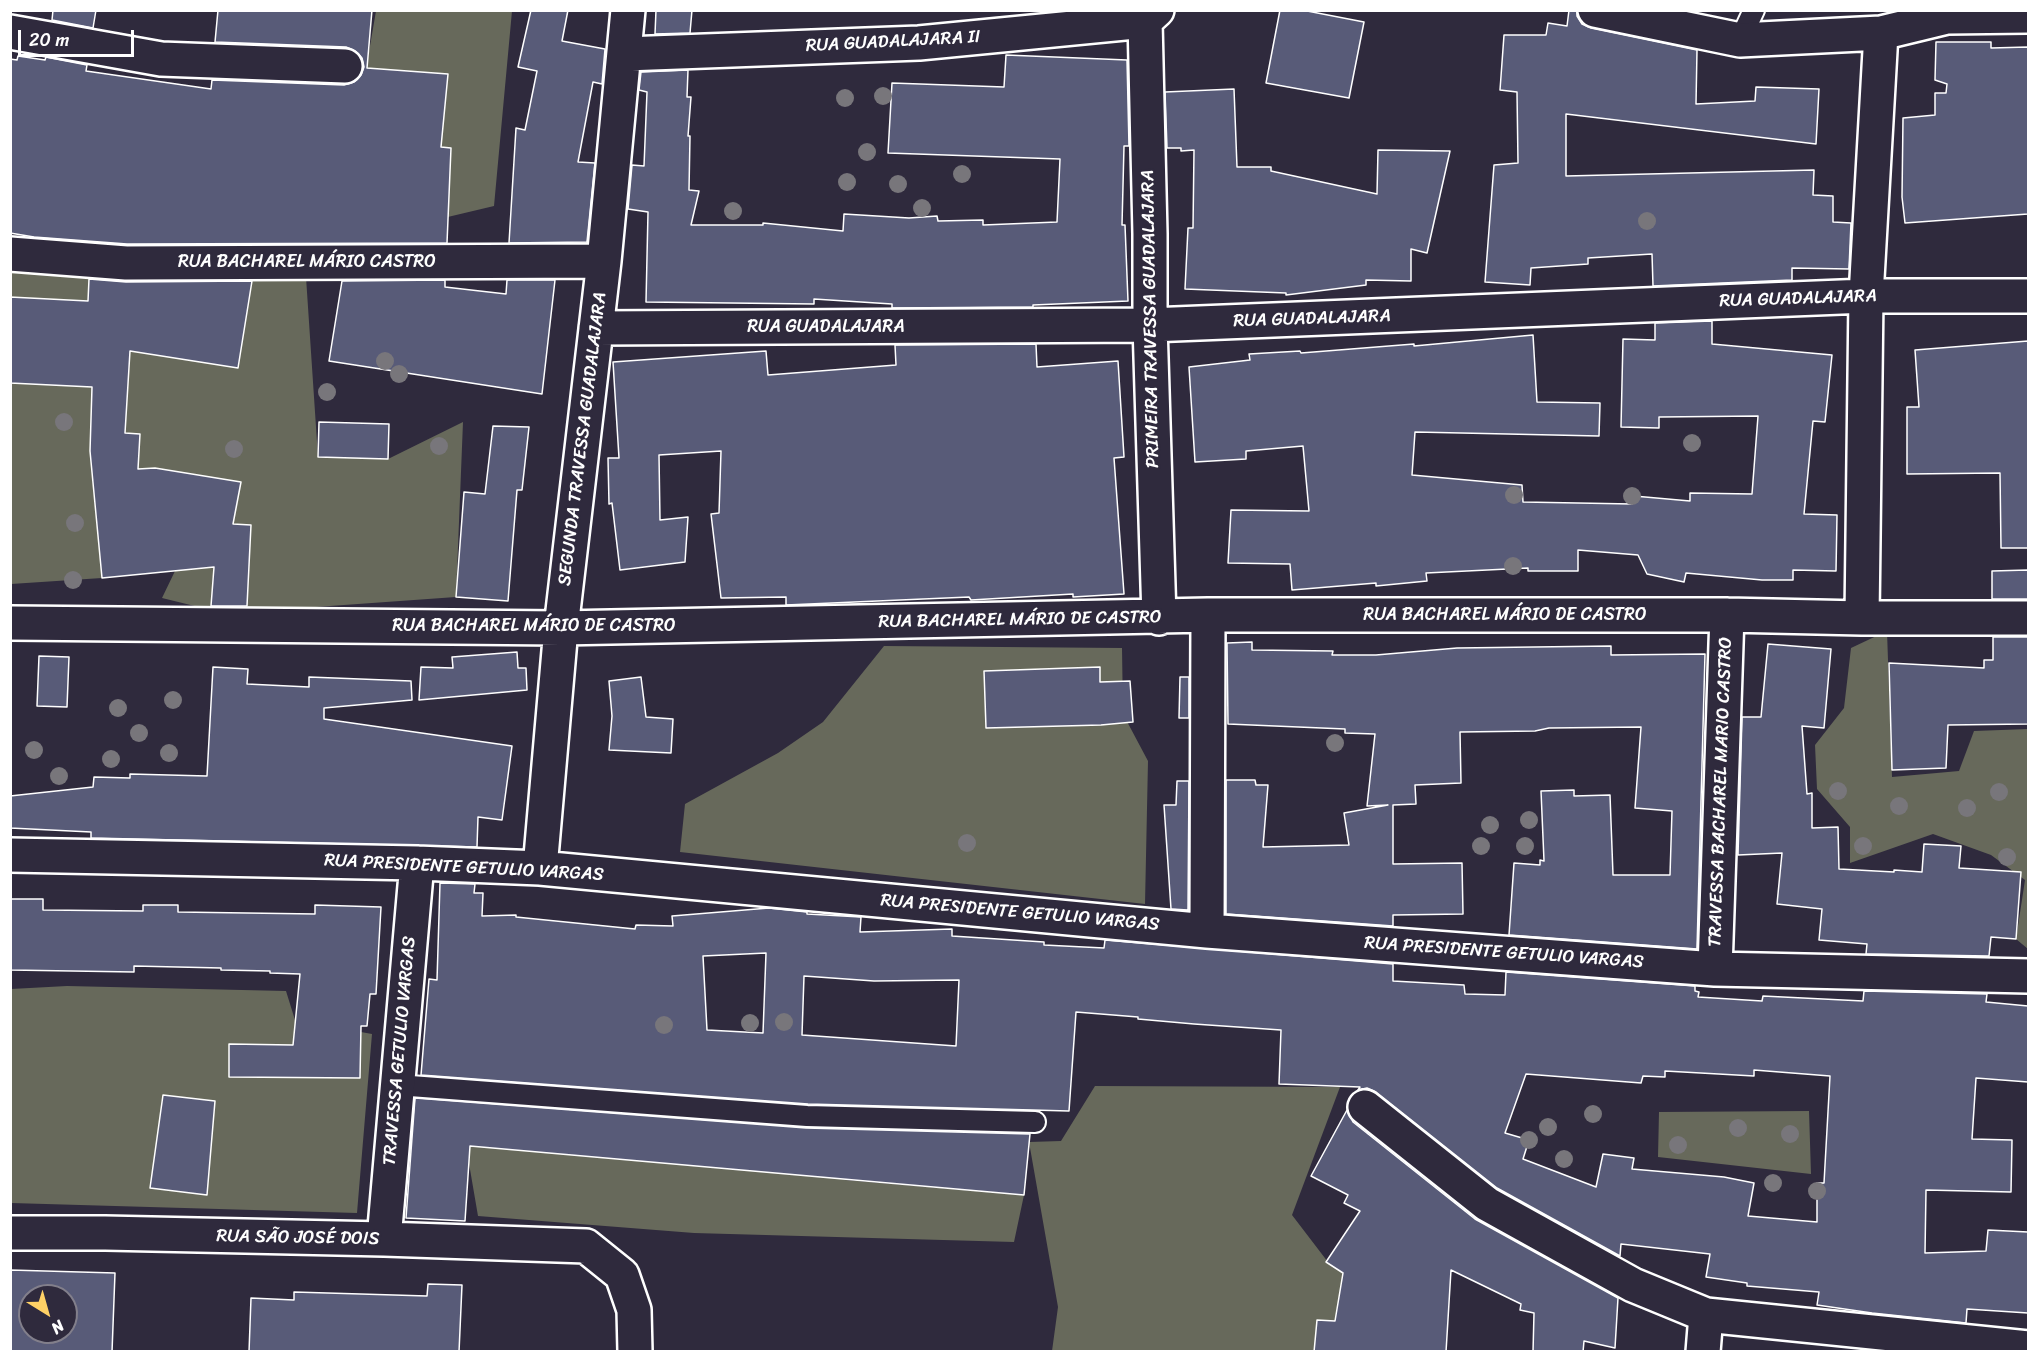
<!DOCTYPE html>
<html>
<head>
<meta charset="utf-8">
<style>
	body { margin:0 }
	#map { position:relative; width:2039px; height:1362px; overflow:hidden; background:#2f2a3d; font-family:Sriracha,sans-serif }
	canvas { display:block }
	.frame { position:absolute; inset:0; border:12px solid #fff; pointer-events:none }
	.north { position:absolute; left:18px; top:1284px; width:60px; height:60px; box-sizing:border-box; background:#2f2a3d; border:2px solid #827f8b; border-radius:50%; rotate:143deg; font-size:16px; font-weight:700; line-height:24px; text-align:center; color:#fff }
	.north::after { content:''; display:block; margin:auto; width:21px; height:27px; background:#ffd166; clip-path:polygon(50% 0,100% 100%,50% 72%,0 100%) }
	.scale { position:absolute; left:18px; top:30px; width:116px; height:27px; box-sizing:border-box; border:3px solid #fff; border-top:0; padding-left:8px; font-size:18px; line-height:21px; white-space:nowrap; color:#fff; -webkit-text-stroke:4px #2f2a3d; paint-order:stroke }
</style>
</head>
<body>
<div id="map">
<canvas width="2039" height="1362"></canvas>
<div class="frame"></div>
<div class="north">N</div>
<div class="scale">20 m</div>
</div>
<script>
const context = document.querySelector('canvas').getContext('2d');
context.lineJoin = 'round';
function fillPath(path, color) { context.fillStyle = color; context.fill(path, 'evenodd'); }
function trace(path, color, width, dash) { context.strokeStyle = color; context.lineWidth = width; context.lineCap = dash ? 'butt' : 'round'; context.setLineDash(dash || []); context.stroke(path); }
function drawText(font, color, halo, rows, align = 'center') {
  context.font = font + ' Sriracha,sans-serif'; context.lineWidth = 4.5; context.setLineDash([]); context.textBaseline = 'middle'; context.strokeStyle = halo; context.fillStyle = color; for (const [text, x, y, turn = 0] of rows) {
    context.save(); context.translate(x, y); context.rotate((+turn || 0) * Math.PI / 180); context.textAlign = isNaN(turn) ? turn : align; if (halo) context.strokeText(text, 0, 0); context.fillText(text, 0, 0); context.restore();
  }
}
const green = new Path2D(`
	M376 11H512L494 206 351 240 366 69Z
	M11 265 306 277 318 457 388 459 463 422 456 597 246 612 251 525 216 523 211 610 162 598 175 571 174 471 92 474 102 578 11 584Z
	M1887 631 1892 777 1959 771 1974 731 2028 729V949L2016 939 2025 880 1991 855 1933 834 1850 863V827L1817 789 1815 745 1844 708 1851 648Z
	M884 646 1122 648 1123 714 1148 761 1145 904 680 852 685 804 778 753 823 722Z
	M67 986 286 991 295 1020 372 1034 357 1213 11 1203V989Z
	M1095 1086 1340 1087 1292 1215 1331 1266 1372 1272 1381 1351H1052L1058 1307 1029 1142 1061 1141Z
	M1809 1111 1811 1174 1658 1157 1659 1112Z
	M835 1137 845 1180 1024 1195 1014 1242 694 1233 478 1216 466 1146Z`);
const building = new Path2D(`
	M53 10H96L93 28 52 20Z
	M218 10H372L367 68 448 74 441 147 451 148 447 243 127 244 34 237 10 233V59L17 60 18 56 45 60 46 57 87 65 86 71 211 89 212 80 344 85 354 82 361 75 364 67 362 58 355 51 346 47 215 42Z
	M531 10H568L562 41 605 49 602 84 593 82 578 162 595 163 587 242 509 243 516 128 525 130 537 71 518 67Z
	M656 10H692L690 33 655 34Z
	M1280 10H1302L1364 22 1349 98 1266 83Z
	M1569 10H1577V16L1582 24 1591 28 1697 50 1696 104 1755 101 1756 87 1819 89 1816 144 1566 114V176L1814 170 1813 195 1833 196V222L1851 223 1849 269 1792 268V280L1653 286 1652 254 1588 258V264L1531 268 1530 285 1485 282 1494 165 1518 163 1517 92 1500 90 1504 35H1546L1548 23 1567 26Z
	M1936 42H1991V48L2028 47V214L1905 223 1902 197 1903 118 1935 115V93H1946L1947 84 1935 80Z
	M1006 55 1127 60 1129 146H1124L1122 225H1125L1128 301 1033 305V307L892 308V304L814 299V304L646 302 648 212 628 209 632 165 644 166 647 92 639 90 641 72 688 70 687 97H691L688 136H690L689 190 699 191 691 225H763V223L843 231 844 214 909 218 937 216 938 221 983 220V225L1057 222 1060 159 888 153 892 83 1004 87Z
	M1234 89 1237 167H1271V171L1377 194 1378 150 1450 151 1427 253 1411 249V281L1366 280V285L1286 295V293L1185 289 1188 228H1193L1194 150 1181 151V148H1167L1165 92Z
	M89 279 126 282 252 281 238 368 130 351 125 433 140 434 138 469 155 468 241 482 233 524 251 525 247 606H211L214 567 102 578 90 451 92 387 10 383V297L88 301Z
	M445 280V287L506 294 507 280H555L542 394 329 361 342 281Z
	M1712 321V344L1832 355 1825 422 1813 421 1804 514 1837 515 1836 571 1793 570V580H1762L1686 573 1684 582 1647 574 1638 555 1578 550V571H1528V568L1426 573 1427 581 1376 586V583L1292 590 1290 564 1228 563 1231 510 1309 511 1303 446 1246 451V459L1195 462 1189 367 1250 360 1249 354 1300 351 1301 353 1414 344V346L1533 335 1537 402 1600 403 1599 436 1415 432 1412 475 1522 485 1523 502 1632 504 1634 496 1690 501V493L1752 494 1758 416 1659 417V428L1621 427 1623 339 1655 340V323Z
	M2028 341V548H2001L2000 473 1907 474V407H1919L1915 350Z
	M1036 344 1037 367 1118 361 1124 457 1114 458 1124 594 1073 597V594L971 600 969 597 786 605V597L721 598 711 514 719 513 721 451 659 455 660 520 688 517 685 562 620 570 612 503 609 504 608 458H619L613 362 766 351 768 375 896 365 895 345Z
	M319 422 389 424 388 459 318 457Z
	M493 426 529 427 522 490H517L508 601 456 597 464 492 485 494Z
	M2028 570V599H1992V571Z
	M1993 637H2028V724L1948 725 1946 768 1892 770 1889 663 1984 668V660H1993Z
	M1252 642V650L1333 651 1332 655H1376L1457 648 1611 646V655L1705 654 1697 949 1509 935 1514 863 1540 865V860L1544 861 1541 791 1574 790V796L1610 795 1613 875H1670L1672 811 1635 808 1641 727 1549 728 1535 731 1460 732 1461 783 1415 785 1416 804 1393 805V864L1462 863 1463 914 1393 915V926L1226 914V780H1255L1256 785H1268L1263 847 1349 845 1344 813 1388 805 1367 806 1375 734 1345 733V729L1228 724 1227 643Z
	M1768 644 1831 649 1824 728 1802 726 1807 794 1812 793V828L1838 827 1839 869 1894 872V870L1922 872 1924 844 1961 846 1959 868 2021 872 2016 939 1991 937 1989 956 1866 954 1867 944 1819 940 1822 909 1777 904 1782 853 1738 855 1742 717H1761Z
	M517 652 518 668H526L527 690 419 700 421 667 453 668 452 657Z
	M39 656 69 657 67 707 37 706Z
	M213 667 248 669 247 684 309 687V677L411 681 412 700 324 708V719L512 746 502 820 478 817 477 847 91 838V832L10 828V796L93 787 94 777 130 778V774L207 776Z
	M1100 667V682L1130 681 1133 722 1101 725 986 728 984 671Z
	M641 677 646 717 673 719 671 753 609 750 612 716 609 681Z
	M1180 677H1189V718H1179Z
	M1177 781H1189L1188 910 1171 909 1164 805H1176Z
	M440 883 475 884 474 893H483L482 916 516 915V917L635 929 636 925 673 926 672 916 769 908 807 912V914L861 917 860 932 952 929V936L1044 942V945L1104 948 1105 940 1393 964V981L1464 985 1465 994 1505 995 1506 972 1695 986V991L1699 992 1698 997 1762 1001 1763 996 1863 1001 1864 991 1987 994 1986 1002 2028 1006V1082L1976 1078 1972 1139 2012 1140 2011 1192 1926 1190 1925 1253 1986 1251 1988 1230 2028 1232V1313L1967 1309 1966 1323 1872 1313 1817 1305 1819 1292 1747 1286V1283L1706 1277 1710 1254 1621 1244 1620 1256 1497 1188 1376 1092 1367 1088 1358 1090 1360 1087 1279 1084 1281 1030 1194 1024 1138 1019V1017L1076 1012 1069 1111 808 1104 421 1075 429 979 437 980ZM766 953 763 1033 707 1030 703 956ZM804 976 874 981 959 980 956 1046 802 1035ZM1754 1070 1830 1076 1824 1183H1817V1222L1748 1216 1754 1183 1724 1177 1632 1169 1634 1158 1603 1154 1596 1187 1523 1159 1529 1140 1505 1133 1526 1074 1641 1083 1643 1076 1665 1077V1071L1754 1076Z
	M10 899H43V910L143 911V905H178V912L315 914V905L381 907 376 994H370L367 1026H361L360 1078 229 1077V1044L293 1045 300 974 270 973V971L221 970V968L134 966V972L10 970Z
	M163 1095 215 1101 207 1195 150 1188Z
	M415 1098 806 1128 1030 1134 1024 1195 470 1146 465 1221 406 1218Z
	M1347 1110 1353 1122 1475 1219 1618 1298 1615 1348 1584 1341 1583 1352H1533L1534 1313 1520 1310 1521 1304 1451 1270 1446 1352H1314L1317 1320 1335 1321 1343 1273 1326 1262 1360 1211 1344 1203 1348 1195 1311 1176Z
	M10 1270 115 1273 112 1352H10ZM30 1296H66V1332H30Z
	M428 1284 462 1285 459 1352H249L251 1298 294 1300V1292L427 1296Z`);
const service = new Path2D(`
	M1740 40 1754 10
	M397 1085 807 1116 1035 1122`);
const minor = new Path2D(`
	M1595 10 1740 40 1881 33 1947 17 2028 16
	M1145 21 1150 234V325L1159 618
	M10 32 161 59 345 66
	M625 54 919 43 1145 21 1157 10
	M10 254 126 263 604 261
	M596 328 1150 325 1866 296H2028
	M1862 618 1866 296 1881 33
	M10 623 561 628 1208 615H1727L1862 618H2028
	M10 855 417 863 540 868 1207 931 1715 969 2028 976
	M540 868 561 628 604 261 628 10
	M1207 931 1208 615
	M1715 969 1727 615
	M1365 1107 1487 1204 1633 1285 1706 1315 2028 1348
	M10 1233H105L384 1239 586 1246 622 1275 634 1310 635 1352
	M384 1239 417 863
	M1703 1352 1706 1315`);
const trees = [
	[883,96],
	[845,98],
	[867,152],
	[962,174],
	[847,182],
	[898,184],
	[922,208],
	[733,211],
	[1647,221],
	[385,361],
	[399,374],
	[327,392],
	[64,422],
	[1692,443],
	[439,446],
	[234,449],
	[1514,495],
	[1632,496],
	[75,523],
	[1513,566],
	[73,580],
	[173,700],
	[118,708],
	[139,733],
	[1335,743],
	[34,750],
	[169,753],
	[111,759],
	[59,776],
	[1838,791],
	[1999,792],
	[1899,806],
	[1967,808],
	[1529,820],
	[1490,825],
	[967,843],
	[1481,846],
	[1525,846],
	[1863,846],
	[2007,857],
	[784,1022],
	[750,1023],
	[664,1025],
	[1593,1114],
	[1548,1127],
	[1738,1128],
	[1790,1134],
	[1529,1140],
	[1678,1145],
	[1564,1159],
	[1773,1183],
	[1817,1191]
];
const streetNames = [
	["RUA GUADALAJARA II",893,42,-3],
	["RUA BACHAREL MÁRIO CASTRO",307,262],
	["RUA GUADALAJARA",1798,299,-2],
	["PRIMEIRA TRAVESSA GUADALAJARA",1151,319,-91],
	["RUA GUADALAJARA",1312,319,-2],
	["RUA GUADALAJARA",826,327],
	["SEGUNDA TRAVESSA GUADALAJARA",583,439,-83],
	["RUA BACHAREL MÁRIO DE CASTRO",1505,615],
	["RUA BACHAREL MÁRIO DE CASTRO",1020,620,-1],
	["RUA BACHAREL MÁRIO DE CASTRO",534,626],
	["TRAVESSA BACHAREL MARIO CASTRO",1721,792,-88],
	["RUA PRESIDENTE GETULIO VARGAS",464,868,3],
	["RUA PRESIDENTE GETULIO VARGAS",1020,913,5],
	["RUA PRESIDENTE GETULIO VARGAS",1504,953,4],
	["TRAVESSA GETULIO VARGAS",400,1051,-85],
	["RUA SÃO JOSÉ DOIS",298,1238,1]
];
fillPath(green, '#67695b');
fillPath(building, '#585b78');
trace(building, '#fff', 1.5);
trace(service, '#fff', 24);
trace(minor, '#fff', 38);
trace(service, '#2f2a3d', 20);
trace(minor, '#2f2a3d', 33);
context.fillStyle = '#78767b';
for (const [x, y] of trees) { context.beginPath(); context.arc(x, y, 9, 0, 2 * Math.PI); context.fill(); }
drawText('18px', '#fff', '#2f2a3d', streetNames);
</script>
</body>
</html>
